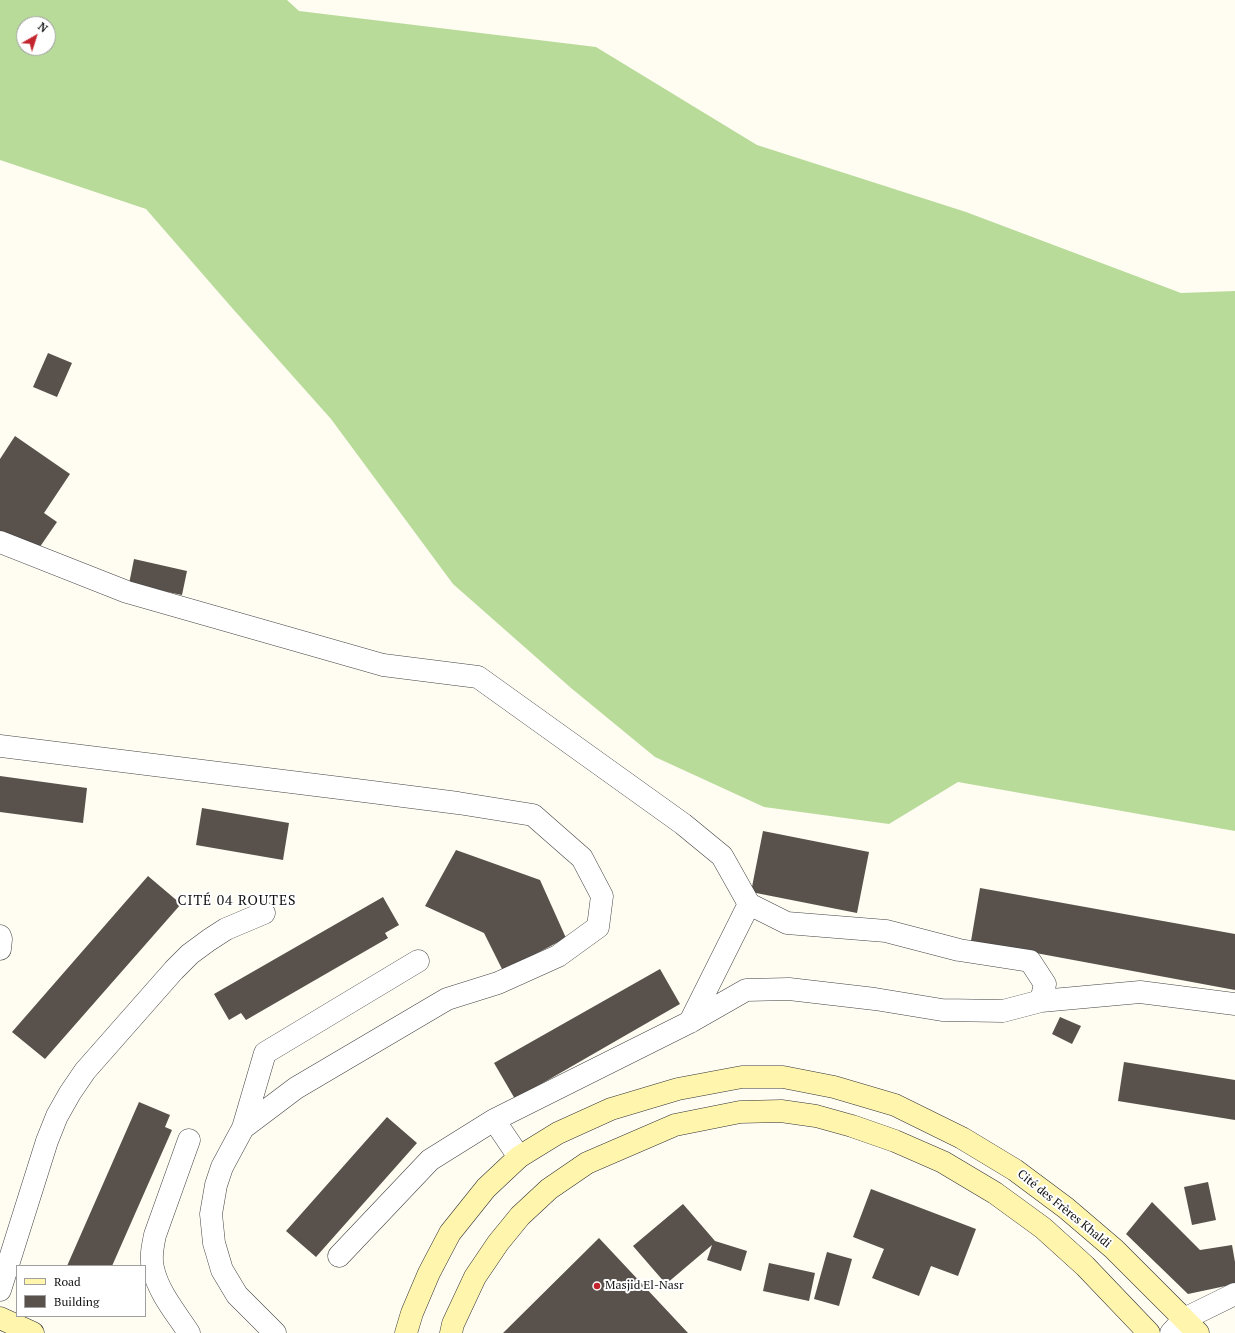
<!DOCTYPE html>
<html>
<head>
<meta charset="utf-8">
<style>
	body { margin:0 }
	#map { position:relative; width:1235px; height:1333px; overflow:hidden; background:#fffcf2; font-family:"PT Serif",serif }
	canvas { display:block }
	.legend { position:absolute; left:16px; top:1265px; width:130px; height:52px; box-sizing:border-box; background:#fff; border:1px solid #9f9f9f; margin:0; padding:5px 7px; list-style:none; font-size:12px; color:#101010 }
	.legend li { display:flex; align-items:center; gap:8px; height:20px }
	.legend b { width:20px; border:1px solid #9f9f9f }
	.north { position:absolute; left:16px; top:16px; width:40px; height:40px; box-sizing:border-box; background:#fff; border:1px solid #9f9f9f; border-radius:50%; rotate:39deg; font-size:11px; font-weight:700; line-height:16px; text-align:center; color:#101010 }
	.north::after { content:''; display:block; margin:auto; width:14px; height:18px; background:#c2252e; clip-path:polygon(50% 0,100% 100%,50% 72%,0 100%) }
</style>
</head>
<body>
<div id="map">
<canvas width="1235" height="1333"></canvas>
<ul class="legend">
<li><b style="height:5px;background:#fff5ad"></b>Road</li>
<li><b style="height:11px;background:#58514c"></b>Building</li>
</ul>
<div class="north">N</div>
</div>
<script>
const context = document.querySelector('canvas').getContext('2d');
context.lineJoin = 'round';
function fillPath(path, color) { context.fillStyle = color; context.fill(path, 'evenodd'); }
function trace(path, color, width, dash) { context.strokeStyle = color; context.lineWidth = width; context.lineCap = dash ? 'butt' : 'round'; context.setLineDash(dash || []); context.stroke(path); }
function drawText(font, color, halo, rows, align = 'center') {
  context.font = font + ' "PT Serif",serif'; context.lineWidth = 4; context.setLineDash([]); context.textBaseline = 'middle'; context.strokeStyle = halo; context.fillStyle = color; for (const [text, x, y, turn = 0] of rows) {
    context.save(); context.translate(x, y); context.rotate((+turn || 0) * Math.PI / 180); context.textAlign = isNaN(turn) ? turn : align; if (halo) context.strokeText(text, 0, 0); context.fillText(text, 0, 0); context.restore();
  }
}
const forest = new Path2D(`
	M0 0H287L299 11 596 47 757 145 966 212 1181 293 1235 291V831L958 782 889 824 764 807 655 757 571 688 453 584 331 419 233 309 146 209 0 160ZM24 24H48V48H24Z`);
const building = new Path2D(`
	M48 353 72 363 57 397 33 387Z
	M15 436 70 474 44 513 57 522 35 554 0 531V459Z
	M134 559 187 571 182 595 129 584Z
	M0 776 87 788 83 823 0 812Z
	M202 808 289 823 283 860 196 845Z
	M763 831 869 852 857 913 751 892Z
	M456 850 540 880 566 938 503 971 484 933 425 906Z
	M148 876 181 904 45 1059 12 1032Z
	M980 888 1235 934V990L971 941Z
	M383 897 399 925 385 933 388 938 246 1020 241 1013 229 1020 214 994Z
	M660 969 680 1004 515 1099 494 1063Z
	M1060 1017 1081 1026 1072 1044 1052 1034Z
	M1124 1062 1235 1080V1120L1118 1101Z
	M139 1102 170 1115 165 1127 172 1130 112 1266H67Z
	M387 1117 417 1143 316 1257 286 1231Z
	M1208 1182 1216 1220 1192 1225 1184 1187Z
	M871 1189 976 1229 958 1276 931 1266 919 1296 872 1278 884 1249 853 1237Z
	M1152 1202 1200 1250 1232 1245 1235 1262V1284L1188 1294 1126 1234Z
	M683 1204 715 1241 747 1251 741 1271 707 1260 712 1245 666 1284 633 1246Z
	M599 1238 688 1333H503Z
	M827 1252 852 1259 839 1306 814 1299Z
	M769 1263 815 1273 809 1301 763 1291Z`);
const street = new Path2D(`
	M0 542 127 592 383 665 478 677 683 824 722 856 749 904 787 923 886 931 959 950 1030 961 1045 984 1041 1001 1003 1011 942 1010 875 999 789 989 746 990 690 1022 494 1120 519 1157
	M0 746 364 791 458 803 533 815 582 858 602 896 598 927 558 956 498 983 447 999 296 1088 243 1128 222 1167 216 1185 211 1214 214 1243 222 1270 237 1295 275 1333
	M0 936 1 939 0 949
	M1041 1001 1140 992 1235 1004
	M690 1022 749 904
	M243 1128 265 1053 418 961
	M339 1256 430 1160 494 1120
	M0 1290 47 1141 57 1116 70 1093 85 1071 174 970 190 954 209 940 226 929 264 913
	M189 1333C176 1313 158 1292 153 1268 150 1257 153 1245 155 1235L189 1140
	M1171 1333 1184 1319 1235 1294`);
const secondary = new Path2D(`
	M0 1318 33 1333
	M406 1333 412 1313 429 1273 450 1233 486 1188 519 1157 558 1133 611 1109 678 1089 742 1077H783L834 1087 895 1105 962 1138 1015 1170 1066 1208 1114 1249 1198 1333
	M451 1333 453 1324 475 1277 498 1243 520 1216 549 1189 587 1163 675 1125 740 1112 781 1111 816 1116 852 1126 895 1141 943 1162 995 1193 1043 1228 1085 1266 1149 1333`);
const markers = [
	[597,1286,4,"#c2252e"]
];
const streetNames = [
	["Cité des Frères Khaldi",1064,1209,39]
];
const poiNames = [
	["Masjid El-Nasr",605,1286]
];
const quarterNames = [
	["CITÉ 04 ROUTES",237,901]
];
fillPath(forest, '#b8db9a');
fillPath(building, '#58514c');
trace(street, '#434343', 23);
trace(secondary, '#323232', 23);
trace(street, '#fff', 22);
trace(secondary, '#fff5ad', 22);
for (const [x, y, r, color] of markers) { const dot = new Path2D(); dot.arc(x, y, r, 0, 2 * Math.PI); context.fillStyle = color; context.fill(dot); trace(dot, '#fff', 1.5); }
drawText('12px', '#101010', '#fff', streetNames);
drawText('12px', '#101010', '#fff', poiNames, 'left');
context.letterSpacing = '1px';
drawText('14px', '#101010', '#fff', quarterNames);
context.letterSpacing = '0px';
</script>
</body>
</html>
